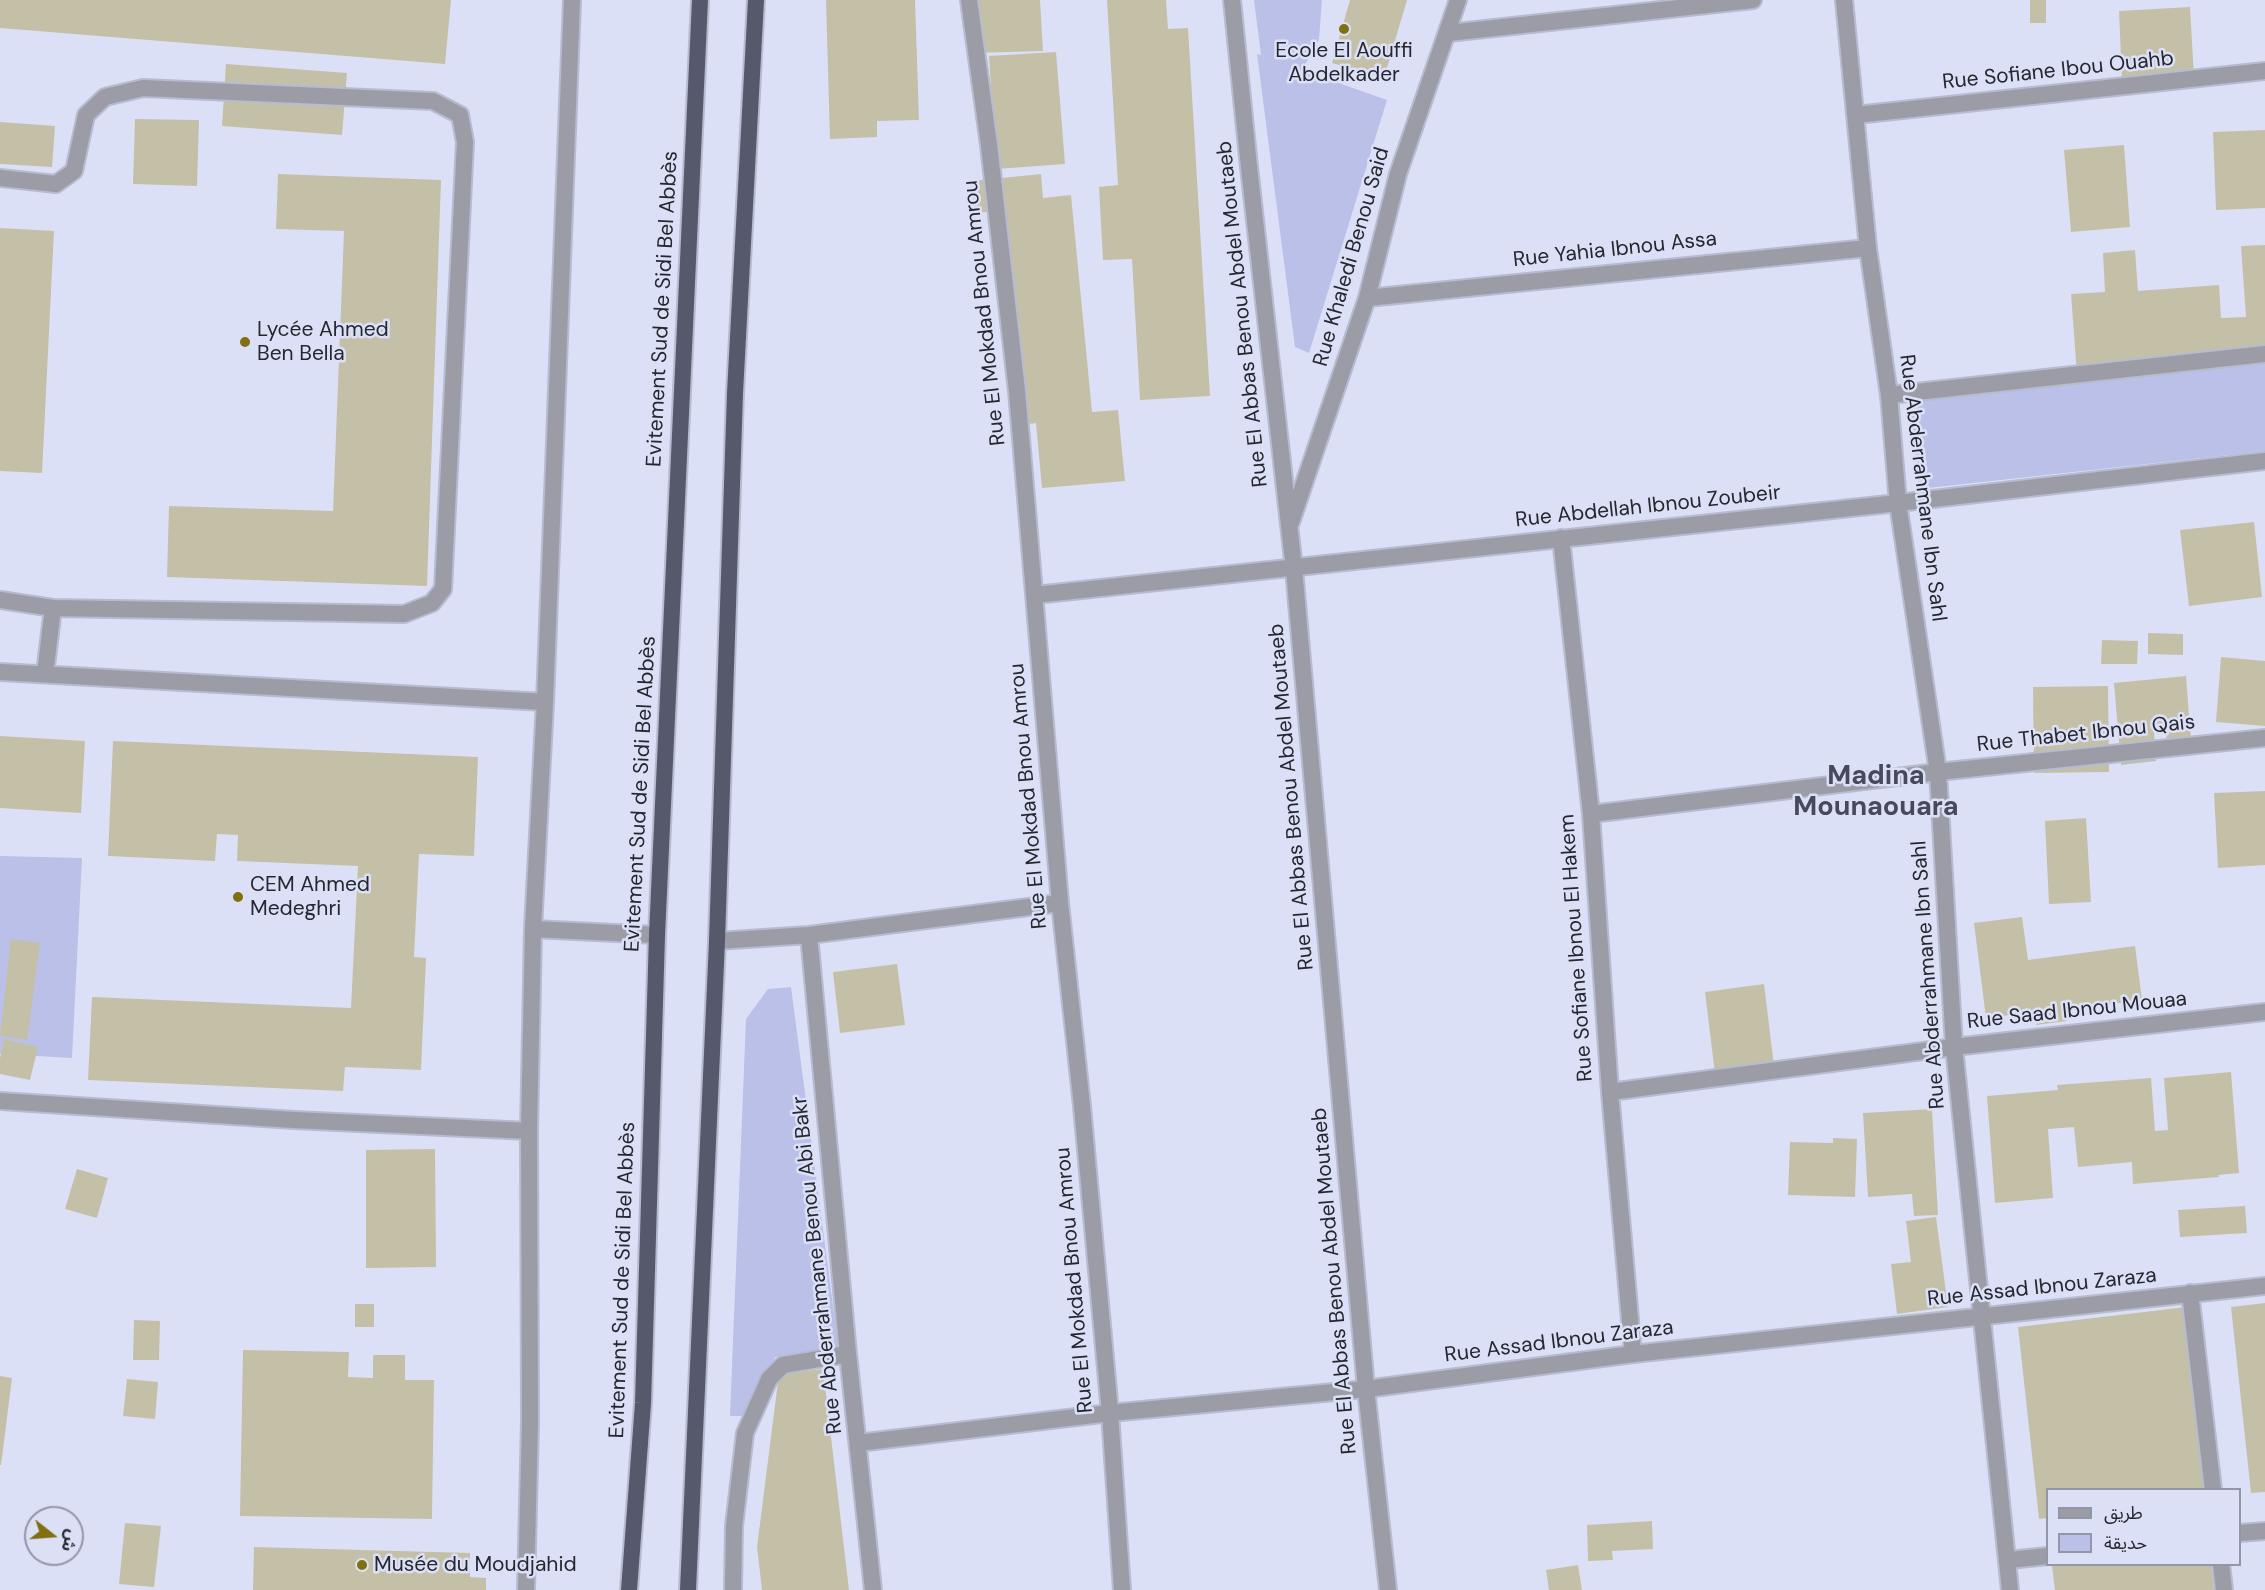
<!DOCTYPE html>
<html>
<head>
<meta charset="utf-8">
<style>
	body { margin:0 }
	#map { position:relative; width:2265px; height:1590px; overflow:hidden; background:#dce0f7; font-family:"DM Sans","Noto Sans Arabic",sans-serif }
	canvas { display:block }
	.legend { position:absolute; left:2046px; top:1488px; width:195px; height:78px; box-sizing:border-box; background:#dce0f7; border:2px solid #9396a7; margin:0; padding:8px 10px; list-style:none; font-size:18px; color:#25272f }
	.legend li { display:flex; align-items:center; gap:12px; height:30px }
	.legend b { width:30px; border:2px solid #9396a7 }
	.north { position:absolute; left:24px; top:1506px; width:60px; height:60px; box-sizing:border-box; background:#dce0f7; border:2px solid #9396a7; border-radius:50%; rotate:107deg; font-size:16px; font-weight:700; line-height:24px; text-align:center; color:#25272f }
	.north::after { content:''; display:block; margin:auto; width:21px; height:27px; background:#807010; clip-path:polygon(50% 0,100% 100%,50% 72%,0 100%) }
</style>
</head>
<body>
<div id="map">
<canvas width="2265" height="1590"></canvas>
<ul class="legend">
<li><b style="height:8px;background:#9b9ca6"></b>طريق</li>
<li><b style="height:16px;background:#bac0e8"></b>حديقة</li>
</ul>
<div class="north">ش</div>
</div>
<script>
const context = document.querySelector('canvas').getContext('2d');
context.lineJoin = 'round';
function fillPath(path, color) { context.fillStyle = color; context.fill(path, 'evenodd'); }
function trace(path, color, width, dash) { context.strokeStyle = color; context.lineWidth = width; context.lineCap = dash ? 'butt' : 'round'; context.setLineDash(dash || []); context.stroke(path); }
function drawText(font, color, halo, rows, align = 'center') {
  context.font = font + ' "DM Sans",sans-serif'; context.lineWidth = 5; context.setLineDash([]); context.textBaseline = 'middle'; context.strokeStyle = halo; context.fillStyle = color; for (const [text, x, y, turn = 0] of rows) {
    context.save(); context.translate(x, y); context.rotate((+turn || 0) * Math.PI / 180); context.textAlign = isNaN(turn) ? turn : align; if (halo) context.strokeText(text, 0, 0); context.fillText(text, 0, 0); context.restore();
  }
}
const green = new Path2D(`
	M1254 0H1322L1319 40 1302 70 1387 100 1309 353 1295 347 1257 54 1261 55Z
	M2265 363V451L1919 489 1910 402Z
	M0 856 82 858 72 1058 0 1054Z
	M791 987 839 1351 775 1357 750 1416H730L746 1019 768 989Z`);
const building = new Path2D(`
	M0 0H451L445 64 0 28Z
	M826 0H915L919 120 877 121V137L830 139Z
	M970 0H1040L1043 51 972 53Z
	M1107 0H1166L1168 29 1188 28 1210 396 1140 400 1132 259 1103 260 1099 187 1118 185Z
	M1350 0H1407L1384 78 1332 63Z
	M2030 0H2046V23H2030Z
	M2190 7 2194 77 2122 81 2119 11Z
	M1056 52 1065 164 996 169 989 56Z
	M226 64 347 73 342 135 222 126Z
	M135 119 199 120 197 186 133 184Z
	M0 122 55 126 52 167 0 164Z
	M2265 130V208L2216 210 2213 132Z
	M2124 145 2130 227 2071 232 2064 150Z
	M278 174 441 180 427 586 167 577 169 506 333 511 344 231 276 229Z
	M1041 174 1043 198 1071 195 1092 412 1118 410 1125 481 1042 488 1036 423 1021 425 1002 211 975 213 972 181Z
	M0 228 54 231 42 473 0 471Z
	M2265 245V354L2077 375 2071 294 2105 292 2103 253 2135 250 2138 291 2219 285 2221 318 2246 317 2241 246Z
	M2254 522 2262 597 2189 606 2180 530Z
	M2148 633 2183 634V655L2148 654Z
	M2102 640 2138 641 2137 664H2101Z
	M2221 657 2265 661V726L2216 722Z
	M2186 676 2192 754 2168 756 2166 730 2154 732 2156 761 2121 765 2114 683Z
	M2108 686 2109 772 2034 773 2033 687Z
	M0 736 85 741 81 813 0 808Z
	M113 741 478 757 474 856 419 854 414 957 426 958 421 1070 345 1067 343 1091 88 1080 92 997 351 1008 358 866 237 861 238 835 217 834 215 861 108 856Z
	M2265 791V865L2218 868 2214 793Z
	M2086 818 2091 902 2049 904 2045 821Z
	M2022 917 2028 960 2135 946 2142 1000 2066 1010 2067 1021 2036 1025 2035 1012 1986 1018 1974 923Z
	M11 939 40 943 27 1040 0 1036Z
	M897 964 905 1025 840 1033 833 972Z
	M1764 984 1774 1066 1715 1074 1705 992Z
	M4 1039 38 1047 30 1080 0 1074V1058Z
	M2231 1072 2239 1173 2218 1175 2219 1177 2133 1184 2132 1162 2078 1167 2074 1127 2048 1129 2053 1198 1995 1203 1987 1096 2058 1090 2057 1085 2151 1078 2155 1131 2168 1130 2164 1078Z
	M1932 1109 1938 1215 1914 1216 1912 1194 1868 1197 1863 1113Z
	M1833 1138 1857 1139 1855 1197 1788 1195 1790 1142 1833 1143Z
	M435 1149 436 1267 366 1268V1150Z
	M77 1169 108 1178 97 1218 65 1209Z
	M2245 1206 2247 1233 2180 1237 2178 1210Z
	M1936 1217 1948 1307 1897 1314 1891 1264 1911 1262 1906 1221Z
	M2265 1303V1492L2251 1493 2231 1307Z
	M355 1304H374V1327H355Z
	M2186 1307 2207 1490H2048V1518L2039 1519 2018 1327Z
	M134 1320 160 1321 159 1360H133Z
	M243 1350 349 1352 348 1377 373 1378V1355H405V1380H434L432 1519 240 1516Z
	M823 1369 849 1590H762L757 1547 779 1374Z
	M0 1376 12 1378 1 1465H0Z
	M127 1379 158 1382 155 1419 123 1416Z
	M1652 1521 1653 1549 1612 1551 1613 1560 1588 1561 1587 1525Z
	M125 1523 161 1526 154 1587 119 1584Z
	M254 1547 470 1553V1577L486 1578V1590H253Z
	M2068 1564H2211L2214 1590H2055L2052 1566Z
	M1578 1565 1582 1590H1549L1546 1570Z`);
const service = new Path2D(`
	M0 178 56 184 74 171 86 115 105 97 143 88 433 101 460 115 465 142 443 589 432 603 404 614 53 608 0 600
	M45 674 53 608`);
const minor = new Path2D(`
	M969 0 989 145 1017 391 1060 903 1082 1106 1110 1413 1122 1590
	M1232 0 1249 167 1294 569 1366 1389 1388 1590
	M1844 0 1868 248 1889 395 1898 503 1938 772 1954 1047 2010 1590
	M1448 33 1753 0
	M1856 115 2265 71
	M1367 298 1868 248
	M1889 395 2265 354
	M1291 522 1367 298 1398 174 1458 0
	M1561 538 1591 814 1610 1092 1633 1354
	M1035 595 1898 503 2265 461
	M0 672 545 702
	M1591 814 1938 772 2265 738
	M533 929 657 935
	M809 935 848 1354 873 1590
	M717 941 809 935 1060 903
	M1610 1092 1954 1047 2265 1012
	M0 1101 294 1120 529 1131
	M2190 1293 2213 1490
	M858 1443 1110 1413 1366 1389 1633 1354 2265 1286
	M2240 1533 2265 1531
	M2009 1560 2048 1556
	M2221 1564 2224 1590
	M526 1590 530 1421 529 1131 533 929 545 702 572 0
	M733 1590 734 1526 745 1433 769 1379 783 1365 848 1354`);
const trunk = new Path2D(`
	M629 1590 643 1403 657 935 700 0
	M688 1590 717 941 735 393 756 0`);
const markers = [
	[1344,29,6,"#807010"],
	[245,342,6,"#807010"],
	[238,897,6,"#807010"],
	[362,1565,6,"#807010"]
];
const poiNames = [
	["Ecole El Aouffi",1344,51,"center"],
	["Abdelkader",1344,75,"center"],
	["Lycée Ahmed",257,330],
	["Ben Bella",257,354],
	["CEM Ahmed",250,885],
	["Medeghri",250,909],
	["Musée du Moudjahid",374,1565]
];
const streetNames = [
	["Rue Sofiane Ibou Ouahb",2058,71,-6],
	["Rue Yahia Ibnou Assa",1615,250,-6],
	["Rue Khaledi Benou Said",1352,257,-74],
	["Evitement Sud de Sidi Bel Abbès",663,309,-87],
	["Rue El Mokdad Bnou Amrou",985,313,-96],
	["Rue El Abbas Benou Abdel Moutaeb",1243,314,-96],
	["Rue Abderrahmane Ibn Sahl",1922,488,83],
	["Rue Abdellah Ibnou Zoubeir",1648,507,-6],
	["Rue Thabet Ibnou Qais",2086,734,-6],
	["Evitement Sud de Sidi Bel Abbès",641,794,-87],
	["Rue El Mokdad Bnou Amrou",1029,796,-95],
	["Rue El Abbas Benou Abdel Moutaeb",1292,797,-95],
	["Rue Sofiane Ibnou El Hakem",1577,948,-94],
	["Rue Abderrahmane Ibn Sahl",1929,975,-94],
	["Rue Saad Ibnou Mouaa",2077,1011,-6],
	["Rue Abderrahmane Benou Abi Bakr",818,1265,-96],
	["Evitement Sud de Sidi Bel Abbès",623,1280,-88],
	["Rue El Mokdad Bnou Amrou",1075,1280,-95],
	["Rue El Abbas Benou Abdel Moutaeb",1335,1281,-95],
	["Rue Assad Ibnou Zaraza",2042,1288,-6],
	["Rue Assad Ibnou Zaraza",1559,1342,-7]
];
const districtNames = [
	["Madina",1876,777],
	["Mounaouara",1876,808]
];
fillPath(green, '#bac0e8');
fillPath(building, '#c4c0a8');
trace(service, '#b7bbcf', 20);
trace(minor, '#b7bbcf', 20);
trace(trunk, '#b7bbcf', 20);
trace(service, '#9b9ca6', 16);
trace(minor, '#9b9ca6', 16);
trace(trunk, '#56596c', 16);
for (const [x, y, r, color] of markers) { const dot = new Path2D(); dot.arc(x, y, r, 0, 2 * Math.PI); context.fillStyle = color; context.fill(dot); trace(dot, '#dce0f7', 2); }
drawText('21px', '#25272f', '#dce0f7', poiNames, 'left');
drawText('21px', '#25272f', '#dce0f7', streetNames);
drawText('bold 27px', '#474a5d', '#dce0f7', districtNames);
</script>
</body>
</html>
